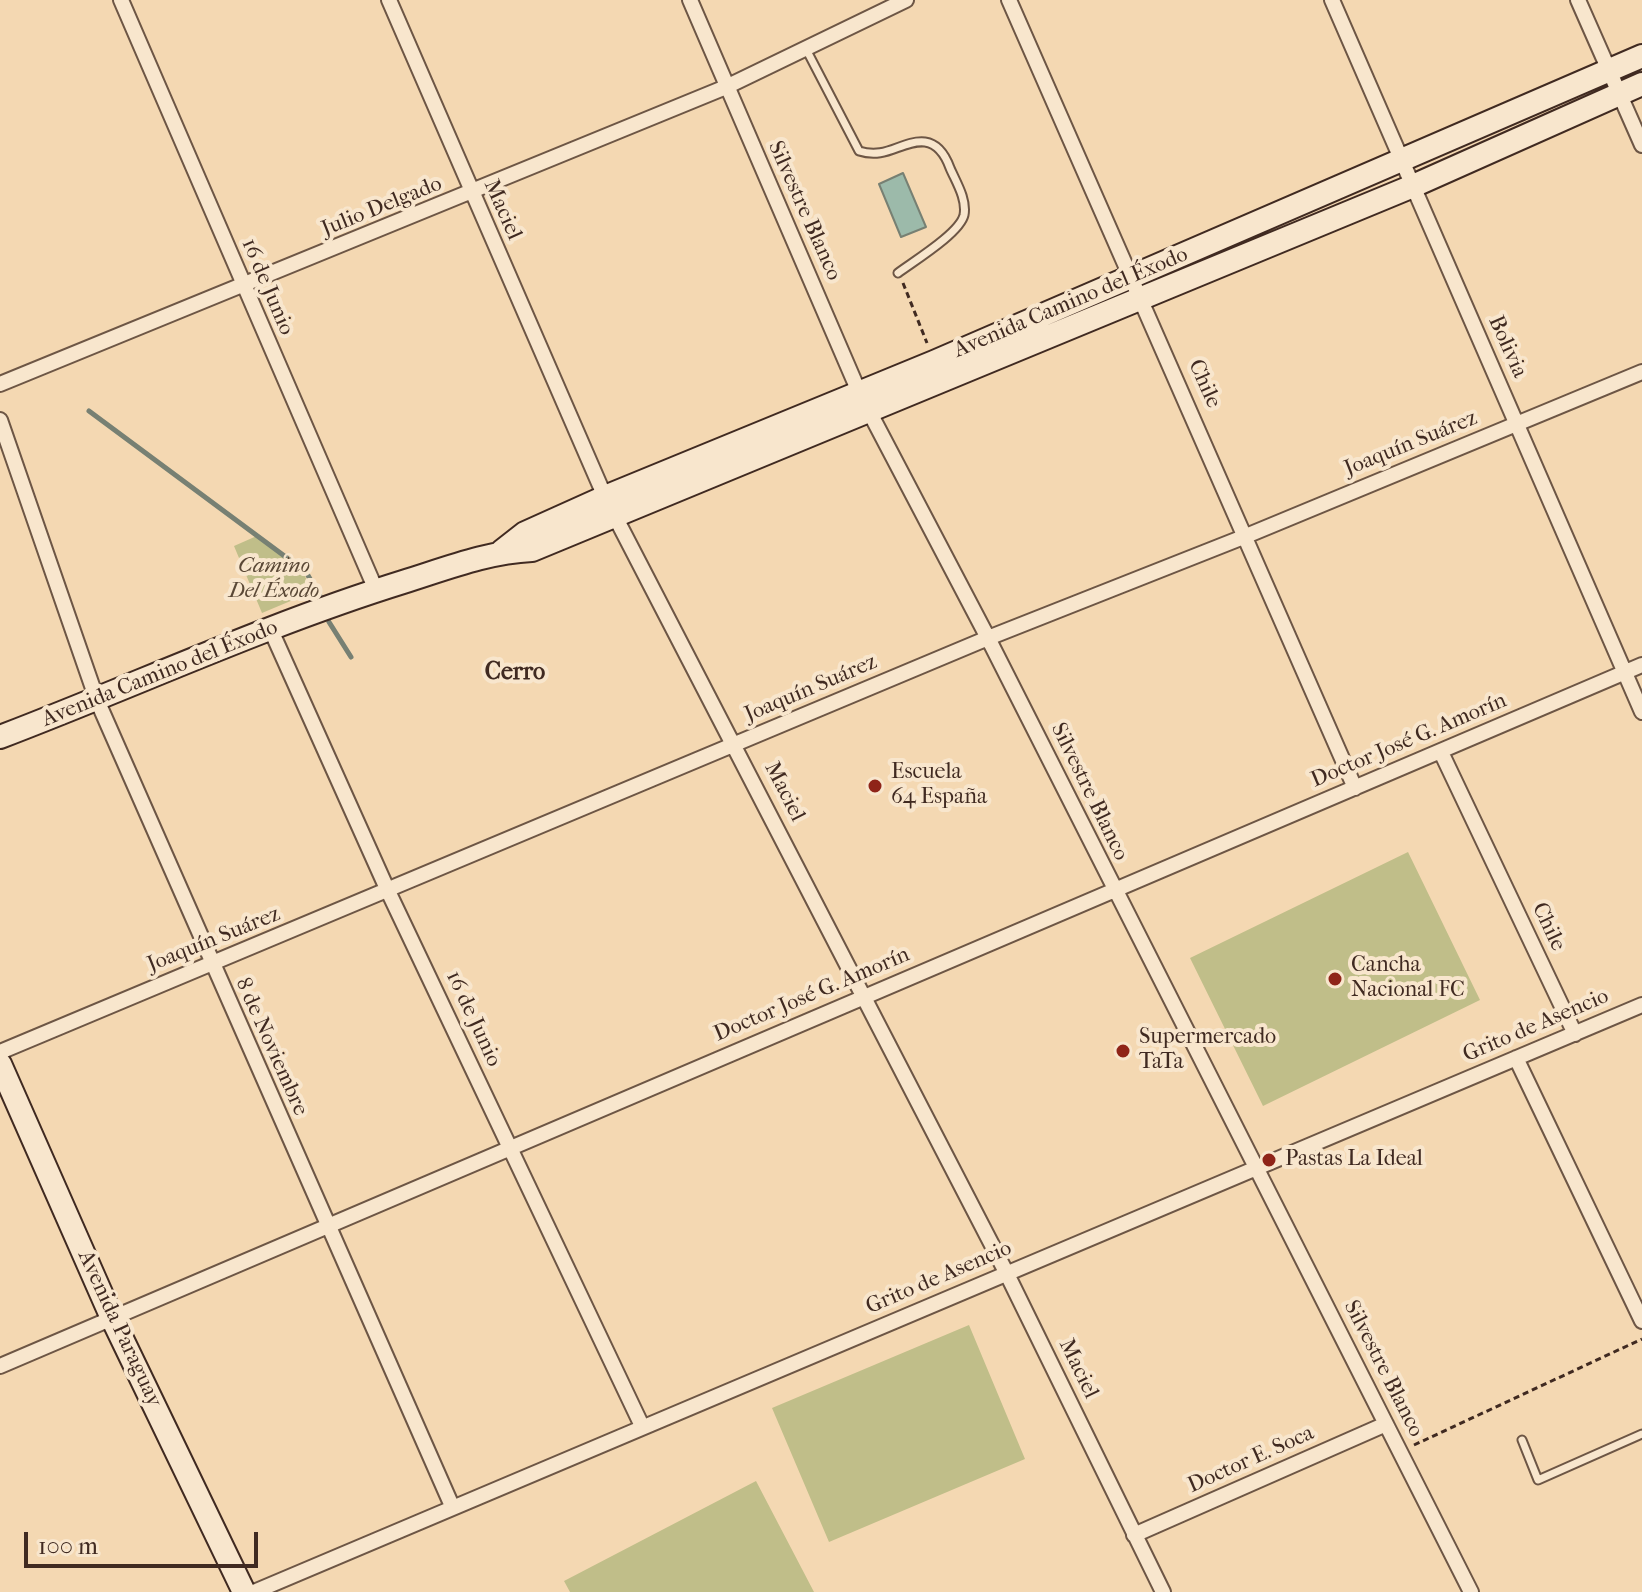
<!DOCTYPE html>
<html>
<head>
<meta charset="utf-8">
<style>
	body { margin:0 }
	#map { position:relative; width:1642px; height:1592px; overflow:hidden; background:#f4d8b2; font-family:"IM FELL French Canon",serif }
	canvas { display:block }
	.scale { position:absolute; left:24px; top:1532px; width:234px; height:36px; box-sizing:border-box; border:4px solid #402a21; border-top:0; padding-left:10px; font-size:24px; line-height:28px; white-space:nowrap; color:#402a21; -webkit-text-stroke:6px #f8e6cd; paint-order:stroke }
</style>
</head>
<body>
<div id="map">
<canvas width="1642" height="1592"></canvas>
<div class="scale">100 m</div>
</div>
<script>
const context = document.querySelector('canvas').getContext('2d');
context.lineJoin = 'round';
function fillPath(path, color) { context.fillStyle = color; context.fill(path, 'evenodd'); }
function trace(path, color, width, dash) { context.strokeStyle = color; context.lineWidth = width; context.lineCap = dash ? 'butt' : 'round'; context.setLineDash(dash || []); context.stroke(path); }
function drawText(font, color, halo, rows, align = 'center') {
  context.font = font + ' "IM FELL French Canon",serif'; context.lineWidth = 8; context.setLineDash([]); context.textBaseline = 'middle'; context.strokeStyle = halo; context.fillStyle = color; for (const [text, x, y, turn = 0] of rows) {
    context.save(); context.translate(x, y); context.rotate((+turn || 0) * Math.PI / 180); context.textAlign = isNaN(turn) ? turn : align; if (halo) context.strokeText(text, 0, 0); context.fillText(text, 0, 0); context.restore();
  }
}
const green = new Path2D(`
	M259 535 304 574 312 592 262 613 234 546Z
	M1408 852 1480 1000 1263 1106 1190 958Z
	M969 1325 1025 1459 829 1542 772 1408Z
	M756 1481 814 1592H570L564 1581Z`);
const water = new Path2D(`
	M903 173 926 227 901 237 879 184Z`);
const stream = new Path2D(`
	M89 411 306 572 320 596
	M329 622 351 657`);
const path = new Path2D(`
	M903 283 927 343
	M1414 1445 1642 1339`);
const lane = new Path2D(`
	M806 49 859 151C887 160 901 140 925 142 939 144 946 157 950 168 956 182 967 199 964 215 960 233 914 261 898 273
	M1522 1440 1538 1480 1642 1434`);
const street = new Path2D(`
	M121 0 376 590
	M389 0 605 497 1007 1274 1163 1592
	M690 0 859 392 988 638 1471 1592
	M1009 0 1355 788
	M1332 0 1642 712
	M1578 0 1642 145
	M0 384 726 87 906 0
	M0 420 97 700 452 1506
	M270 628 388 891 642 1426
	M1441 752 1575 1034
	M0 1052 988 638 1246 536 1642 372
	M1516 1058 1642 1321
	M0 1366 1642 665
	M1134 1535 1386 1424
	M254 1592 1642 1005`);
const secondary = new Path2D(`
	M502 551 525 533 605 497 934 362 1642 56
	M0 737C134 686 265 625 403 582 445 569 487 552 532 550L1413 186 1642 84
	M0 1064 112 1318 244 1592`);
const markers = [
	[875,786,8,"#8f2418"],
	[1335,979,8,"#8f2418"],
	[1123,1051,8,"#8f2418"],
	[1269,1160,8,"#8f2418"]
];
const streetNames = [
	["Julio Delgado",382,207,-22],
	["Maciel",502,210,66],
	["Silvestre Blanco",804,211,66],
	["16 de Junio",267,287,67],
	["Avenida Camino del Éxodo",1071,303,-23],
	["Bolivia",1507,347,66],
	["Chile",1204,384,66],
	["Joaquín Suárez",1411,444,-22],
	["Avenida Camino del Éxodo",160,674,-22],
	["Joaquín Suárez",811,689,-23],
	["Doctor José G. Amorín",1409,741,-23],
	["Maciel",784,792,63],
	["Silvestre Blanco",1089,792,64],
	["Chile",1548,927,65],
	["Joaquín Suárez",214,940,-22],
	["Doctor José G. Amorín",812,995,-23],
	["16 de Junio",473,1019,65],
	["Grito de Asencio",1536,1026,-23],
	["8 de Noviembre",271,1047,66],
	["Grito de Asencio",939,1278,-23],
	["Avenida Paraguay",119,1329,65],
	["Maciel",1078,1369,64],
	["Silvestre Blanco",1383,1369,63],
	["Doctor E. Soca",1251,1460,-24]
];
const parkNames = [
	["Camino",274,567],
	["Del Éxodo",274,592]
];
const poiNames = [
	["Escuela",891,773],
	["64 España",891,798],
	["Cancha",1351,966],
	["Nacional FC",1351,991],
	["Supermercado",1139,1038],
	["TaTa",1139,1063],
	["Pastas La Ideal",1285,1160]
];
const neighbourhoodNames = [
	["Cerro",515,673]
];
fillPath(green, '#c0be89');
fillPath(water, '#9cbaaa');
trace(water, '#778073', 2);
trace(stream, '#778073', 5);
trace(lane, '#6d5645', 11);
trace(street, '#6d5645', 18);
trace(secondary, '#402a21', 26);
trace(path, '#402a21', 3, [6, 4]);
trace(lane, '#f8e6cd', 7);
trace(street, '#f8e6cd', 14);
trace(secondary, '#f8e6cd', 22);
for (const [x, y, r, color] of markers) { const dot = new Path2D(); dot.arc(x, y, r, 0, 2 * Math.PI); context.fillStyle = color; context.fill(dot); trace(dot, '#f8e6cd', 3); }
drawText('22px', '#402a21', '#f8e6cd', streetNames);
drawText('italic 22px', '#5a4836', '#f8e6cd', parkNames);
drawText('22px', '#402a21', '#f8e6cd', poiNames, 'left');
drawText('bold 24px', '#402a21', '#f8e6cd', neighbourhoodNames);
</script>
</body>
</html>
